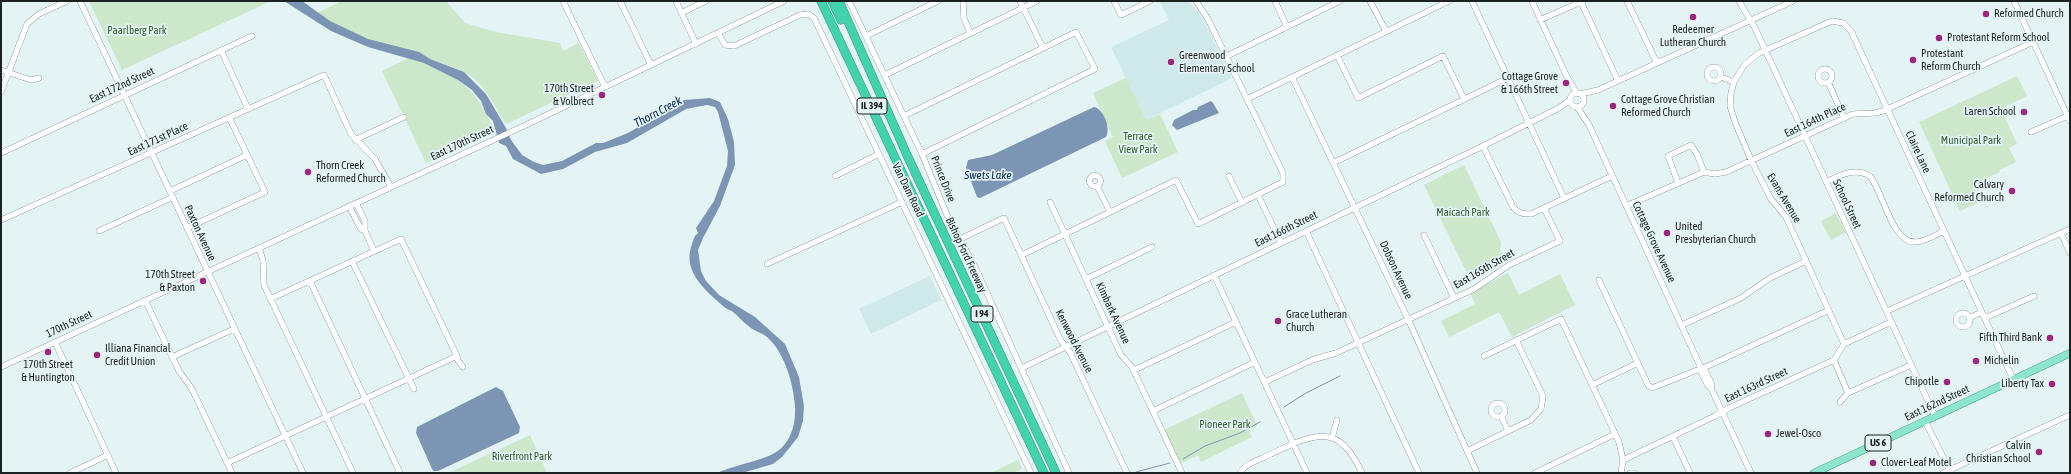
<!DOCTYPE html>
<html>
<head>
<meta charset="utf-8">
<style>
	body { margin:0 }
	#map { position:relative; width:2071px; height:474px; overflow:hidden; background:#e4f3f4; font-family:"Asap Condensed",sans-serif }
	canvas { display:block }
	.frame { position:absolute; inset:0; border:2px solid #1c2222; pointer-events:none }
</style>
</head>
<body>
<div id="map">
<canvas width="2071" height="474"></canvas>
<div class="frame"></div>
</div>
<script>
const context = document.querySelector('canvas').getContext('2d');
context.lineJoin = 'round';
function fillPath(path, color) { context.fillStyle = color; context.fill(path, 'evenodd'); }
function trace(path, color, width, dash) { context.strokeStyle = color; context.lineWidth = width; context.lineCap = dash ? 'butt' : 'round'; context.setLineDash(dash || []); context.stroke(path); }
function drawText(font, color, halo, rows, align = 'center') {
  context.font = font + ' "Asap Condensed",sans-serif'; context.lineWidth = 3.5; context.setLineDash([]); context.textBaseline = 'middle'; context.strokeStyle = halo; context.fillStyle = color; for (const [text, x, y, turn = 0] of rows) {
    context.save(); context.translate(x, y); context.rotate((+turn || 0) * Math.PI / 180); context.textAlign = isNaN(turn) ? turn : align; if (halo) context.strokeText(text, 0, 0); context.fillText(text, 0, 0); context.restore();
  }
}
const built = new Path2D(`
	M1162 1H1189L1204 20 1232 78 1146 120 1111 47 1169 20 1160 2Z
	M930 276 941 300 871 334 859 309Z`);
const green = new Path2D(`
	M89 1H271L122 70Z
	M342 1H446L465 23 496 32 560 43 563 51 579 43 598 81 506 124C495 108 485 83 467 74 443 60 413 56 386 47 361 39 337 29 315 14Z
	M411 57C422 62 437 66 448 73 470 86 484 106 494 129L426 163 382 71Z
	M2017 76 2027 96 2001 109 2017 144 2009 148 2016 162 1999 170 2000 172 1972 185 1980 202 1960 211 1919 122Z
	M1126 78 1146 120 1160 114 1178 152 1122 178 1105 141 1113 137 1093 93Z
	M1464 165 1501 242 1500 249 1505 262 1471 281 1424 185Z
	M1836 213 1846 232 1831 240 1821 221Z
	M1508 273 1519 295 1560 274 1575 305 1512 337 1499 312 1449 337 1441 321 1475 304 1470 293Z
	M1242 393 1257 426 1249 431 1252 437 1201 462 1198 455 1180 464 1164 430Z
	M530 435 547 473H448Z
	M1018 460 1022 469 1013 473H991Z`);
const water = new Path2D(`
	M284 1H302L330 21 368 39 419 52 430 59 464 72 486 94 506 128 511 140 522 155 534 162 543 165 562 161 596 143H603L628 133 684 100 710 98 720 102 728 119 734 142 735 165 720 206 703 238 698 250 701 271 706 281 719 295 755 317 785 344 799 377 804 406 803 421 798 437 782 457 773 464 742 473H717C734 465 767 460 779 450 792 440 796 421 795 406 793 383 785 353 767 337 763 333 756 332 751 328 745 324 739 317 733 312 731 310 726 309 723 306 704 289 682 271 692 244 694 239 694 236 698 233L696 228 714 201 727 166 728 151 718 112 715 107 707 105 686 109 627 143 595 152 563 169 541 174 513 159 506 146 499 143 493 121 486 114 481 101 472 90 458 80 424 63 368 47 331 31Z
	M1211 101 1213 103 1219 113 1177 130 1172 125 1174 120 1193 110H1197L1198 107Z
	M1094 107C1104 109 1111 129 1106 137L980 198 977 197 966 168 968 160 992 155Z
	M496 387 503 391 520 427 519 433 438 471H433L416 433 417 427Z`);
const stream = new Path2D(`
	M1284 407 1306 393 1340 376
	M1183 459 1205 446 1240 433 1260 422
	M1136 472 1170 463`);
const minor = new Path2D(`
	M80 1 303 473
	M563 1 605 87
	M620 1 651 65
	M676 1 696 44
	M849 1 922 154 947 215 976 269 1069 473
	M963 1 964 18 970 33
	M1020 1 1043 48
	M1114 1 1121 15 1150 1
	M1275 1 1287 27
	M1370 1 1386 31
	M1472 1 1564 198
	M1532 1 1567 77 1577 93
	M1627 1 1657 63
	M1739 1 1755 28 1935 416
	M2014 1 2070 121
	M1581 2 1618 81
	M681 13 706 1
	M1540 20 1583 1
	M718 33 725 45 734 46 800 15 808 14 814 18 1031 473
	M866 36 938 1
	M221 50 248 109
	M1337 55 1358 98 1443 56 1464 99
	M1227 56 1340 1
	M1707 74a7 7 0 1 1 14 0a7 7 0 1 1-14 0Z
	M1818 76a7 7 0 1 1 14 0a7 7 0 1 1-14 0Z
	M1 70 31 80 39 78
	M885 75 1037 1
	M1292 77 1408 319 1477 473
	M1721 77 1734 82
	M1828 82 1844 118
	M1 92 27 24 39 14 67 1
	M1570 100a7 7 0 1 1 14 0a7 7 0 1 1-14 0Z
	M1580 94 1598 90 1793 1
	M1247 99 1449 1
	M1577 107 1589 125 1701 368 1702 374 1708 386 1711 388 1751 473
	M904 116 1076 32 1095 69 922 154
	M2031 132 2070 115
	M355 140 404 117
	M1483 146 1513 207C1518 213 1522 214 1531 214L1612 176
	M1 153 252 36
	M1333 163 1508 78
	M1089.5 181a5.5 5.5 0 1 1 11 0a5.5 5.5 0 1 1-11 0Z
	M835 176 879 154
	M1229 176 1242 203
	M1826 182C1841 175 1854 167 1870 176 1883 192 1892 243 1915 242 1925 242 1935 235 1944 231
	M1678 183 1668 156 1691 145 1697 154 1704 172
	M1097 186 1110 212
	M170 191 247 155
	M1258 195 1281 243
	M1050 202 1121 355 1132 367 1182 473
	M356 203 365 221V231L374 251
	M349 206 361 229 365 231
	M1626 206 1704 172 1715 174 1726 172 1853 114 1875 113 1883 111 2033 42
	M1 220 324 75 351 134 375 159 391 187
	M187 228 265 192 229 117
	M99 231 173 197
	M1306 231 1419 473
	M2061 233 2070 253
	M1424 235 1454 298
	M960 239 1004 218 1061 341 1070 352 1127 473
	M259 248 263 260 264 285 353 473
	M1022 255 1176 180 1198 224 1283 182V173L1208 19 1196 1
	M352 261 414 389
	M767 264 902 202
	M1214 275 1307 473
	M1086 279 1152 247
	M1599 280 1648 385 1652 388 1710 365 1829 310
	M310 281 400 473
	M270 299 401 239 457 356 458 361 463 367
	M145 300 179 371 192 389 232 473
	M1887 311 2070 229
	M1956 320a7 7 0 1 1 14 0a7 7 0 1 1-14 0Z
	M1969 318 1982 312
	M1985 318 2034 296
	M1682 325 1741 298 1770 278 1806 261
	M55 342 116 473
	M1844 344 1786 217 1771 199 1751 160 1735 122 1730 106 1731 93 1734 82 1744 65 1759 53 1832 21 1843 23 1851 31 2013 379
	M1484 356 1561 319 1619 442 1623 460 1621 473
	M172 357 234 329
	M1834 360 1848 393
	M1 367 528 124 784 1
	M1022 368 1483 146 1559 108 1570 100
	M1701 368 1706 372 1712 385 1711 388
	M1134 370 1236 322
	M1265 382 1312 360 1336 353 1474 289 1509 265 1560 241 1544 208
	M1592 385 1638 363
	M1840 402 1848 393 1911 365
	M1491 410a7 7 0 1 1 14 0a7 7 0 1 1-14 0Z
	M1153 411 1255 362
	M1501 416 1508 431
	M1925 421 1951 473
	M1673 437 1690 473
	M1332 438 1337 420
	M1467 451 1531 420 1541 409 1543 396 1516 340
	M1623 460 1715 416 1729 408 1834 360 1844 344 1891 322
	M227 463 457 356
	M70 473 108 455
	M1240 473C1245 463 1262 459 1271 454 1314 434 1338 421 1362 473
	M1535 473 1615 434
	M1630 473H1634
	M1943 473 2070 415`);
const major = new Path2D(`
	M1814 473 2070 353`);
const highway = new Path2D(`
	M821 1 1044 473
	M832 1 841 20
	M839 1 907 155 1056 473`);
const markers = [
	[1986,14,4,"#9d257e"],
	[1693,17,4,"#9d257e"],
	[1939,38,4,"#9d257e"],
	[1913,60,4,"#9d257e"],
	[1171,62,4,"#9d257e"],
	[1566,83,4,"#9d257e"],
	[602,95,4,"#9d257e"],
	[1613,106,4,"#9d257e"],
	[2024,112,4,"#9d257e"],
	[308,172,4,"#9d257e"],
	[2012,191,4,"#9d257e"],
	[1667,233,4,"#9d257e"],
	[203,281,4,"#9d257e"],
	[1278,321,4,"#9d257e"],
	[2050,338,4,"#9d257e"],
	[48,352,4,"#9d257e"],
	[97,355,4,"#9d257e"],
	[1976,361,4,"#9d257e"],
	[1947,382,4,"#9d257e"],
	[2052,384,4,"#9d257e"],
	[1768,434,4,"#9d257e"],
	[2039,452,4,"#9d257e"],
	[1873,463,4,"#9d257e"]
];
const shields = [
	[872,106,30],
	[982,314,22],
	[1878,443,26]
];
const shieldNames = [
	["IL 394",872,106],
	["I 94",982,314],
	["US 6",1878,443]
];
const poiNames = [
	["Reformed Church",1994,14],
	["Redeemer",1693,30,"center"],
	["Lutheran Church",1693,43,"center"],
	["Protestant Reform School",1947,38],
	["Protestant",1921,54],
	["Reform Church",1921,67],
	["Greenwood",1179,56],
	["Elementary School",1179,69],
	["Cottage Grove",1558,77,"right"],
	["& 166th Street",1558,90,"right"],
	["170th Street",594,89,"right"],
	["& Volbrect",594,102,"right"],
	["Cottage Grove Christian",1621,100],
	["Reformed Church",1621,113],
	["Laren School",2016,112,"right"],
	["Thorn Creek",316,166],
	["Reformed Church",316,179],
	["Calvary",2004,185,"right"],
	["Reformed Church",2004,198,"right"],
	["United",1675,227],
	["Presbyterian Church",1675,240],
	["170th Street",195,275,"right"],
	["& Paxton",195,288,"right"],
	["Grace Lutheran",1286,315],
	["Church",1286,328],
	["Fifth Third Bank",2042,338,"right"],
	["Illiana Financial",105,349],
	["Credit Union",105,362],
	["Michelin",1984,361],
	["170th Street",48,365,"center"],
	["& Huntington",48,378,"center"],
	["Chipotle",1939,382,"right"],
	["Liberty Tax",2044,384,"right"],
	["Jewel-Osco",1776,434],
	["Calvin",2031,446,"right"],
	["Christian School",2031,459,"right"],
	["Clover-Leaf Motel",1881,463]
];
const parkNames = [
	["Paarlberg Park",137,31],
	["Terrace",1138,137],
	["View Park",1138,150],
	["Municipal Park",1971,141],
	["Maicach Park",1463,213],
	["Pioneer Park",1225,425],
	["Riverfront Park",522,457]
];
const streetNames = [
	["East 172nd Street",122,85,-25],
	["East 164th Place",1815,120,-25],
	["East 171st Place",158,139,-25],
	["East 170th Street",462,143,-25],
	["Claire Lane",1918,152,65],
	["Prince Drive",943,179,68],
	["Van Dam Road",908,190,64],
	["Evans Avenue",1784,198,59],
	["School Street",1847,204,65],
	["East 166th Street",1286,229,-26],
	["Paxton Avenue",200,233,65],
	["Cottage Grove Avenue",1654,242,65],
	["Bishop Ford Freeway",966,255,65],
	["East 165th Street",1484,269,-30],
	["Dobson Avenue",1396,270,65],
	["Kimbark Avenue",1113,313,65],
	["170th Street",69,324,-25],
	["Kenwood Avenue",1074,341,63],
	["East 163rd Street",1756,385,-25],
	["East 162nd Street",1937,403,-25]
];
const waterNames = [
	["Thorn Creek",658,112,-28],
	["Swets Lake",988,175]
];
fillPath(built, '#cfe8e9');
fillPath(green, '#cce7ca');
fillPath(water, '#7d95b4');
trace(stream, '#7d95b4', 1);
trace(minor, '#5d6a6b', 6);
trace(major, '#35957c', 8);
trace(highway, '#35957c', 9);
trace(minor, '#fff', 5.5);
trace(major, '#8ee5cd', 7);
trace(highway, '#43d3ac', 8);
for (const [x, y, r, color] of markers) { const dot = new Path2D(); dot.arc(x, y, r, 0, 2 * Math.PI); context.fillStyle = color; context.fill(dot); trace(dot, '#e4f3f4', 1.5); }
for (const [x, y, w] of shields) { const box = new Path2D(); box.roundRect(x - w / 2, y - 8, w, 16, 3); context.fillStyle = '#e4f3f4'; context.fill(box); trace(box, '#1c2222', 1); }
drawText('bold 10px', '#1c2222', null, shieldNames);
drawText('11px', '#1c2222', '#e4f3f4', poiNames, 'left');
drawText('11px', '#355f32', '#e4f3f4', parkNames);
drawText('11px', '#1c2222', '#e4f3f4', streetNames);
drawText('italic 12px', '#072953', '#e4f3f4', waterNames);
</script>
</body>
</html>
